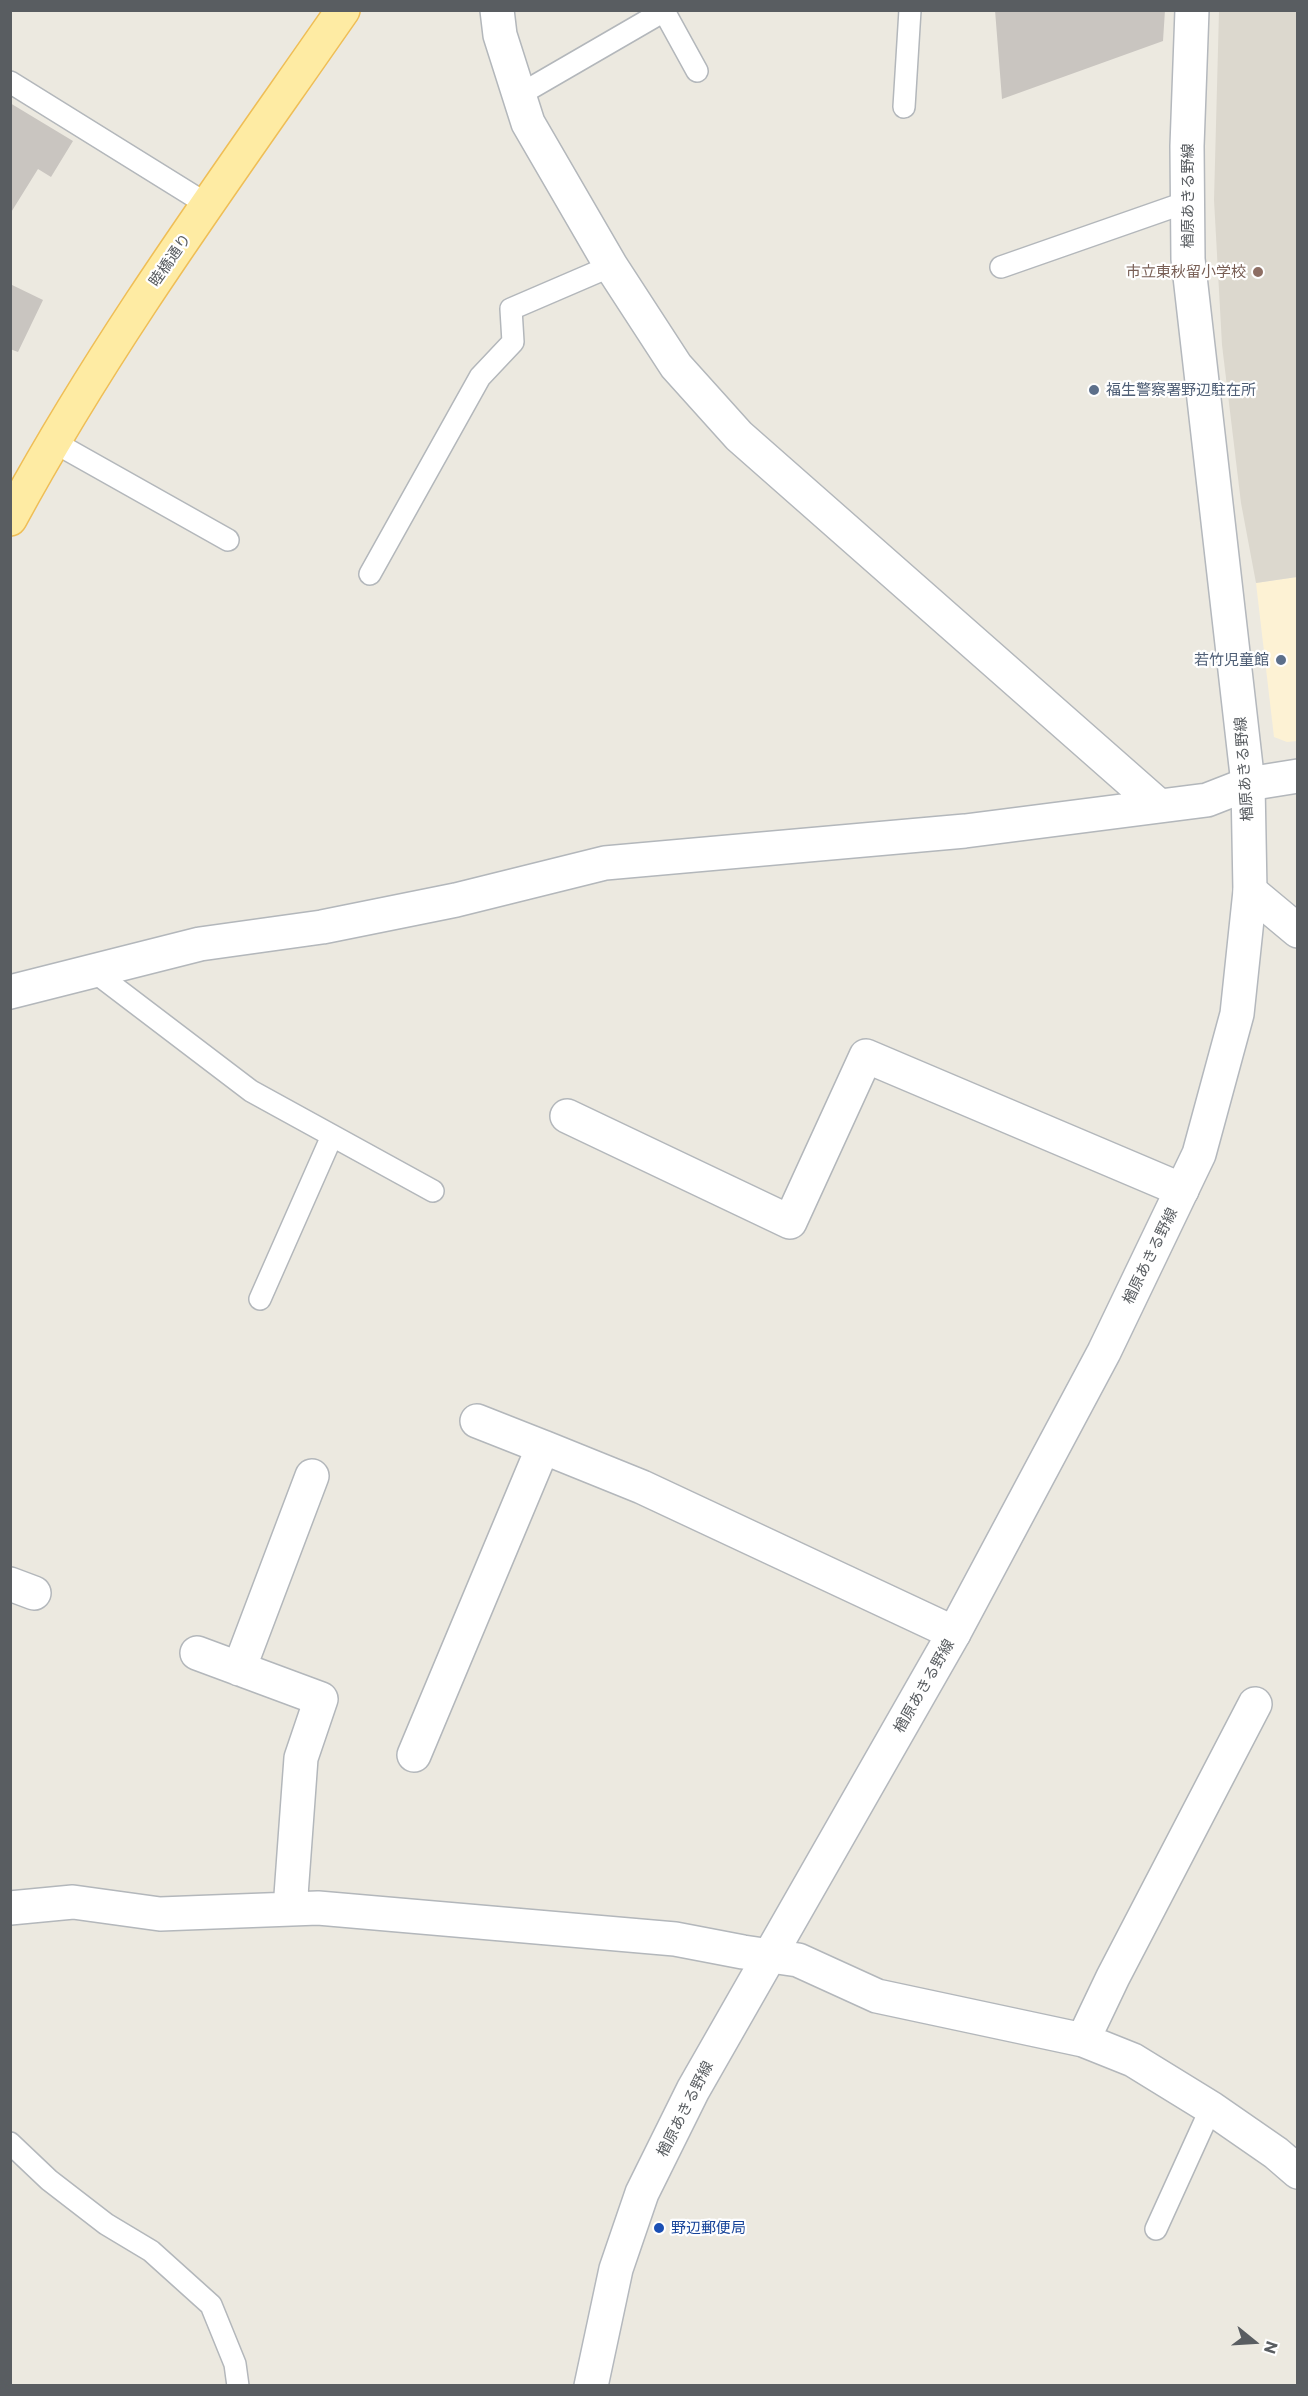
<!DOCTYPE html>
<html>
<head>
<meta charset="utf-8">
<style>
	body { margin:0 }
	#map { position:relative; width:1308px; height:2396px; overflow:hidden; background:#ece9e0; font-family:Commissioner,sans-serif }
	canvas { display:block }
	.frame { position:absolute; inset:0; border:12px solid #595d61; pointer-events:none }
	.north { position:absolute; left:1224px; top:2312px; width:60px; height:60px; -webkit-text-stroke:4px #fff; paint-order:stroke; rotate:108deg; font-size:16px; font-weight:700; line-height:24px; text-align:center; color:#595d61 }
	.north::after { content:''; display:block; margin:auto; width:21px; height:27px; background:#595d61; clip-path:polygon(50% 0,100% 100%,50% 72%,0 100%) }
</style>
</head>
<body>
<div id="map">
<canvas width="1308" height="2396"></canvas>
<div class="frame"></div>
<div class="north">N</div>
</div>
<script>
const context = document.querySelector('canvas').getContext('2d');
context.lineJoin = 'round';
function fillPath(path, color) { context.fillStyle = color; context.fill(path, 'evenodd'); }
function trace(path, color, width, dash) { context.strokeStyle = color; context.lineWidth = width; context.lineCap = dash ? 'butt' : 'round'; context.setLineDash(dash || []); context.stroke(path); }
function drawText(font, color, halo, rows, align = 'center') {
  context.font = font + ' Commissioner,"Noto Sans JP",sans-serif'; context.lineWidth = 4.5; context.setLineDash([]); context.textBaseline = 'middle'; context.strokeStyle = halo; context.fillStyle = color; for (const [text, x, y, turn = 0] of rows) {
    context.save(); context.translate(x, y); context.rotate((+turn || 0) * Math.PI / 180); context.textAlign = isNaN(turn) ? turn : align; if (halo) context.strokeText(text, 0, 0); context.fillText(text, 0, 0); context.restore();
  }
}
const commercial = new Path2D(`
	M1297 577V741L1287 742 1274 737 1256 583Z`);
const education = new Path2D(`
	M1219 11H1297V577L1256 583 1241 503 1222 345 1214 200Z`);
const building = new Path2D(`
	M995 10H1165L1163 41 1002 99Z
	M10 103 73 141 51 177 38 169 10 214Z
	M10 284 43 300 18 352 10 349Z`);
const lane = new Path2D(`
	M10 82 208 205
	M519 95 664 11 697 71
	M904 107 910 10
	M1001 267 1187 202
	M52 441 228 540
	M370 574 480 377 513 342 511 309 611 266
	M92 970 251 1091 433 1191
	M260 1299 332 1136
	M10 2143 49 2180 106 2224 151 2251 211 2305 235 2364 238 2386
	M1156 2229 1211 2108`);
const street = new Path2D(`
	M497 10 500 35 528 123 611 266 676 366 739 436 1158 805
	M1250 891 1298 931
	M10 992 200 944 322 927 456 900 605 863 965 831 1207 800 1248 784 1298 776
	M567 1116 790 1222 866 1056 1182 1190
	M477 1421 543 1447
	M10 1584 34 1593
	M197 1653 321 1699 301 1758 290 1909
	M239 1669 312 1476
	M414 1755 543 1447 642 1487 954 1633
	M10 1908 73 1902 160 1914 318 1908 675 1939 743 1952 798 1960 877 1996 1083 2040 1133 2060 1211 2108 1276 2153 1298 2172
	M1083 2040 1113 1977 1255 1704`);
const secondary = new Path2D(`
	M591 2386 616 2269 642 2193 693 2090 954 1633 1104 1352 1199 1154 1237 1014 1250 891 1248 784 1188 259 1187 146 1192 10`);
const primary = new Path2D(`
	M10 519C107 340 227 177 343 10`);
const markers = [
	[1258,272,6,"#8d6e63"],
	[1094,390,6,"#5c6f8a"],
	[1281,660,6,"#5c6f8a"],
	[659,2228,6,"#1a4fb4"]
];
const streetNames = [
	["楢原あきる野線",1188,196,-90],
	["睦橋通り",170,260,-55],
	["楢原あきる野線",1244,769,-94],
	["楢原あきる野線",1150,1256,-64],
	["楢原あきる野線",924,1686,-60],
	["楢原あきる野線",685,2109,-63]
];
const educationNames = [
	["市立東秋留小学校",1246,272]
];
const serviceNames = [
	["福生警察署野辺駐在所",1106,390],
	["若竹児童館",1269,660,"right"]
];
const transitNames = [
	["野辺郵便局",671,2228]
];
fillPath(commercial, '#fdf2d4');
fillPath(education, '#dcd8ce');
fillPath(building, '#c9c5c0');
trace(lane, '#b3b7bb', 24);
trace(street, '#b3b7bb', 36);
trace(secondary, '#b4b8bd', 36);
trace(primary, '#efbe56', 36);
trace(lane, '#fff', 21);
trace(street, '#fff', 33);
trace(secondary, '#fff', 33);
trace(primary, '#feeba3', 33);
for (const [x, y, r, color] of markers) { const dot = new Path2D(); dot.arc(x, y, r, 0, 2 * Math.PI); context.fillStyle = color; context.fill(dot); trace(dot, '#fff', 2); }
drawText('15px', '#595d61', '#fff', streetNames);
drawText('15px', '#785e54', '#fff', educationNames, 'right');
drawText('15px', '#4e5e75', '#fff', serviceNames, 'left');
drawText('15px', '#164399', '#fff', transitNames, 'left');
</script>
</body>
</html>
